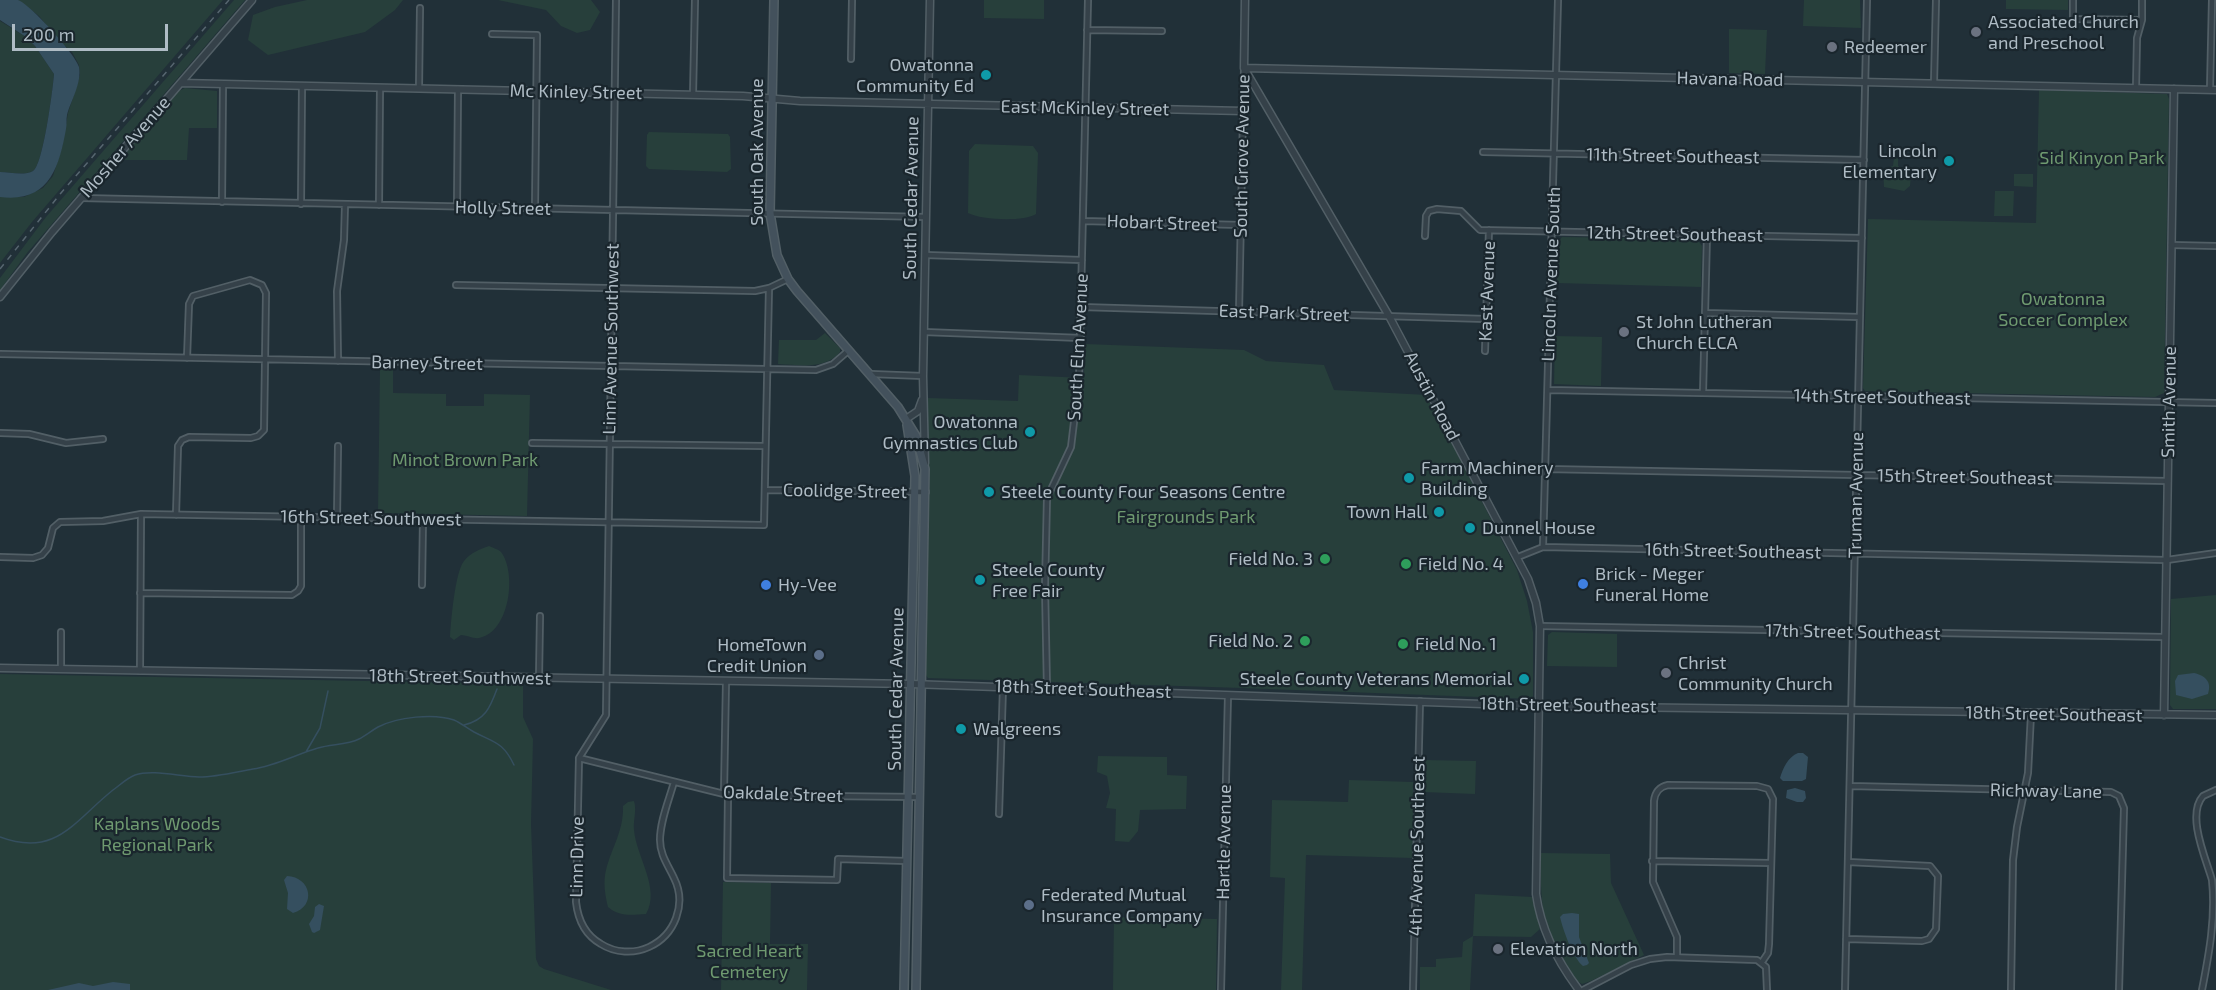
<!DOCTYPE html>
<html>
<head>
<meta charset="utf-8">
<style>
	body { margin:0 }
	#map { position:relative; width:2216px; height:990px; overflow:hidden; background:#213038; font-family:"Exo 2",sans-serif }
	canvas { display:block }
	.scale { position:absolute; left:12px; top:24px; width:156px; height:27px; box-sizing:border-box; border:3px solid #afbcc5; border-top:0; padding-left:8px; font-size:18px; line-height:21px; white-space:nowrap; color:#afbcc5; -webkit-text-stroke:4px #1a262d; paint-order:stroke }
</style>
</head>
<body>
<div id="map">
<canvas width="2216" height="990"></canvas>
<div class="scale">200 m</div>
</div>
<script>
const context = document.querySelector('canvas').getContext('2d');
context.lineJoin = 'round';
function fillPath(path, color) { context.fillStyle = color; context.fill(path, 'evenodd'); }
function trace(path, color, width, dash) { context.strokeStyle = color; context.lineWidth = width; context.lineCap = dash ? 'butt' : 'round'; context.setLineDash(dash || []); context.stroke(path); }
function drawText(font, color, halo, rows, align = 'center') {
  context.font = font + ' "Exo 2",sans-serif'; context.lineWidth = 4.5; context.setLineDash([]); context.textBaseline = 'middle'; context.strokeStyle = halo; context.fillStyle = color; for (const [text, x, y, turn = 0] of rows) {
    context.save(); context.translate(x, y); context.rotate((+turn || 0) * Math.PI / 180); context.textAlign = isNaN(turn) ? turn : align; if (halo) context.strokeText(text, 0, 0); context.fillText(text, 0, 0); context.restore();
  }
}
const green = new Path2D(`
	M18 0H223L32 222 0 263V197H24L43 188 53 176 62 147 68 113 80 75 79 65 72 52 59 41 39 16Z
	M234 0H245L27 253 0 290V278L46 217Z
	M307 0H403L395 10 365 32 268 55 248 40 253 15 275 7Z
	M498 0H591L600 12 590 30 577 33 561 26 546 10Z
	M984 0H1044V19L984 18Z
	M1804 0H1860L1861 28 1803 26Z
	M2006 0H2068V10L2006 9Z
	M0 21 26 37 35 46 54 74C53 88 43 166 33 171 24 176 10 172 0 172Z
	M1729 29 1767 30 1765 74 1729 73Z
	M185 88 217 91V128H189L187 160H124L118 162 179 91Z
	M2039 90 2167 94 2169 99 2164 393 2155 397 1865 391 1863 388 1868 219 2036 223Z
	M649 132 728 134 730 137 731 169 727 172 649 169 646 166 647 135Z
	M975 144 1033 146 1038 153 1036 214C1024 222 981 220 968 213L969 151Z
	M1894 158H1898V166L1911 175 1910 186 1904 191 1884 187 1883 169 1893 166Z
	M2014 174H2033V187L2014 186Z
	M1995 191H2014L2013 216H1994Z
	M1562 237 1697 239 1702 246 1701 287 1557 283V243Z
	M825 333 840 348V352C825 370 800 365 778 364L779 340H816Z
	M1555 336 1602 337 1601 386 1554 384Z
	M1085 344 1244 350 1266 361 1324 365 1334 390 1427 395 1517 570 1527 601 1533 632V699L1242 688 928 678 925 674 928 398 1018 401 1019 375 1084 378Z
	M380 369H393V393L446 394V406H484V394L530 395 527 516 378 513Z
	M489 546C493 548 498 549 501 552 517 573 510 632 479 638 474 639 466 635 461 635L454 640 450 637C451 621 455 572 464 561 470 553 480 549 489 546Z
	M2216 595V709H2173L2170 705 2171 599Z
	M1552 632 1617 634V667L1547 666 1548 635Z
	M0 674 523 684V717L533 739 531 824 536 959 539 966 544 969 611 990H0Z
	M1098 756 1167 757V775L1187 776 1186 809 1140 810 1138 831 1129 842 1115 841 1116 809 1106 808 1110 793 1107 776 1097 772Z
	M1424 760 1476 761 1475 794 1423 792Z
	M1349 780 1413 782V858L1306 855 1302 990H1281L1285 878 1270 877 1272 800 1348 802Z
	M634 801C637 811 633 820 634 830 636 856 661 889 646 914 631 915 620 917 608 907 605 895 603 882 606 870 612 847 624 830 623 806L628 802Z
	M1540 853 1610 854 1611 883 1644 955 1591 981 1582 984 1577 981C1565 961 1551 941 1545 919 1540 898 1541 875 1540 853Z
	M723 882 771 883 770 944H808L807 990H721Z
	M1475 894 1532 897 1540 929 1531 937 1473 936 1470 990H1420V967H1436V959L1462 957 1463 942 1473 936Z
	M1114 917 1217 919 1216 990H1113Z`);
const water = new Path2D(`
	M0 0C5 0 13 0 18 0 30 4 77 56 79 67 82 83 71 100 67 115 66 120 67 124 66 129 59 169 48 203 0 197V172C10 172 24 176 33 171 43 166 53 88 54 74L35 46 26 37 0 20Z
	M2194 673C2206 676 2212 682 2208 694L2192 699 2176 695 2175 681 2178 675Z
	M1798 753H1803L1808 757 1806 779 1802 781H1783L1780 778C1783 768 1788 757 1798 753Z
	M1795 788 1805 791 1806 798 1803 802H1797L1786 798 1787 790Z
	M287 876C311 877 317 906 293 913L287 909 288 893 284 880Z
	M319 904 324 906 320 930 314 933 312 932 309 924 314 916 315 907Z
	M1572 913 1579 914V937L1589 963 1587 965 1583 966C1573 958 1563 930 1560 917L1563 914Z
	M113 982 130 984V990H48L79 983 93 986Z`);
const stream = new Path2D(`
	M464 725C485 720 490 708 497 689
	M306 752 320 728 328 691
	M0 837C56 858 74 821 113 790 120 785 127 778 135 775 153 769 181 777 199 777 217 777 236 772 253 769 275 766 297 754 318 748 331 744 347 745 359 739 365 736 371 731 378 727 397 717 434 713 454 720 461 723 467 728 474 732 495 743 503 742 514 765`);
const minor = new Path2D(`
	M616 0 606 715 579 758 576 902C578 920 585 935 601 944 615 953 634 954 649 947 675 935 687 904 674 878 668 865 660 855 660 840 660 821 669 800 674 782
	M2073 0V19L2142 20
	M1087 30 1162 31
	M492 34 537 35 535 209
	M851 59 852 0
	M1934 83 1936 0
	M419 88 420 8
	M2136 88 2137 38 2142 20V0
	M2210 89 2212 0
	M693 95 695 0
	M1483 152 1864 160
	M81 198 926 217
	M222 202 223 84
	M301 204 302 86
	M379 205 380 88
	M457 207 458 89
	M1083 221 1241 225
	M1425 236 1426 216 1429 211 1437 209 1461 211 1480 230 1862 238
	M2171 245 2216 246
	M925 255 1082 260
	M456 285 755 291 769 288 788 279
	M1081 307 1486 319
	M1239 312 1244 68
	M1705 313 1860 317
	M924 332 1081 338
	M1485 351 1489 230
	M0 354 816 370 833 364 848 351
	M338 361 337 291 344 240 345 205
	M871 374 923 376
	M1548 390 2216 403
	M1703 393 1707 235
	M0 433 29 434 66 443 103 439
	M532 443 765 446
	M1546 469 2168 481
	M765 490 926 492
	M176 515 178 446 182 440 189 437 251 438 258 436 264 430 266 293 262 285 250 280 193 296 189 304 187 358
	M337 518 338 446
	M1543 547 1558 0
	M0 557 33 558 42 555 48 548 53 528 60 522 103 521 141 514 764 525 769 288
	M1518 557 1543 547 2167 560 2216 553
	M422 585 423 519
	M140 593 292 595 298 591 301 586V517
	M1540 626 2165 637
	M61 669V632
	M140 671 141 514
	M539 678 540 616
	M1047 688 1045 587 1047 498 1071 447 1079 380 1088 0
	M579 758 728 795 919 797
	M1850 786 2111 792 2119 796 2124 808 2119 990
	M724 792 726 681
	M728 795 727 878 837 880 838 859 907 861
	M999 814 1003 687
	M1652 861 1771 863
	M1846 939 1922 941 1929 939 1936 929 1937 903 1938 876 1930 866 1848 862
	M1677 957V937L1653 882 1654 801C1655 792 1659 787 1668 785L1757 786 1768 789 1773 799 1769 944 1768 953 1762 962
	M1221 990 1228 695
	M1413 990 1420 701
	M1583 990 1631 965 1650 959 1667 957 1757 960 1766 967 1767 990
	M1845 990 1867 0
	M2011 990 2013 860 2017 827 2028 773 2031 714
	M2202 990C2209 954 2216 917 2212 880 2206 859 2186 815 2203 796L2216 790`);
const tertiary = new Path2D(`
	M1244 68 1389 316 1528 579 1536 603 1540 626 1536 894C1541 930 1557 961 1579 990
	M1244 68 2216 90
	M1244 68 1245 0
	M181 83 743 96 800 101 1243 111
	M0 297 52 232 252 0
	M906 419 918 411 922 400
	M925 463 923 376 930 0
	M0 668 911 684 1539 706 2216 715
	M2164 715 2174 89`);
const secondary = new Path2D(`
	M774 0 770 213 777 255 788 279 797 291 898 407 916 436 925 469 916 990
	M904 990 915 476 907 425`);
const rail = new Path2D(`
	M0 269 61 193 229 0`);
const markers = [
	[1976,32,6,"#6b7280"],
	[1832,47,6,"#6b7280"],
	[986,75,6,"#0f9aa8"],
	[1949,161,6,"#0f9aa8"],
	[1624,332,6,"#6b7280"],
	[1030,432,6,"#0f9aa8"],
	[1409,478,6,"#0f9aa8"],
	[989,492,6,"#0f9aa8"],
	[1439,512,6,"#0f9aa8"],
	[1470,528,6,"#0f9aa8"],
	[1325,559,6,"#2e9e5b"],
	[1406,564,6,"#2e9e5b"],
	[980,580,6,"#0f9aa8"],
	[1583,584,6,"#3f7fe0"],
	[766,585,6,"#3f7fe0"],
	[1305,641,6,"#2e9e5b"],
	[1403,644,6,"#2e9e5b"],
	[819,655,6,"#5c6f8a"],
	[1666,673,6,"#6b7280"],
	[1524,679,6,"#0f9aa8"],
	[961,729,6,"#0f9aa8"],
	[1029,905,6,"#5c6f8a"],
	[1498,949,6,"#6b7280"]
];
const poiNames = [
	["Associated Church",1988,22],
	["and Preschool",1988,43],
	["Redeemer",1844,47],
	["Owatonna",974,65,"right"],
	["Community Ed",974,86,"right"],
	["Lincoln",1937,151,"right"],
	["Elementary",1937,172,"right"],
	["St John Lutheran",1636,322],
	["Church ELCA",1636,343],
	["Owatonna",1018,422,"right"],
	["Gymnastics Club",1018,443,"right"],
	["Farm Machinery",1421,468],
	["Building",1421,489],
	["Steele County Four Seasons Centre",1001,492],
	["Town Hall",1427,512,"right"],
	["Dunnel House",1482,528],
	["Field No. 3",1313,559,"right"],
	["Field No. 4",1418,564],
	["Steele County",992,570],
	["Free Fair",992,591],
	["Brick - Meger",1595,574],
	["Funeral Home",1595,595],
	["Hy-Vee",778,585],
	["Field No. 2",1293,641,"right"],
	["Field No. 1",1415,644],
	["HomeTown",807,645,"right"],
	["Credit Union",807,666,"right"],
	["Christ",1678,663],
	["Community Church",1678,684],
	["Steele County Veterans Memorial",1512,679,"right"],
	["Walgreens",973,729],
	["Federated Mutual",1041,895],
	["Insurance Company",1041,916],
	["Elevation North",1510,949]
];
const streetNames = [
	["Havana Road",1730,79,1],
	["Mc Kinley Street",576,92,1],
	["East McKinley Street",1085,108,1],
	["Mosher Avenue",125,147,-49],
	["South Oak Avenue",757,152,-90],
	["South Grove Avenue",1242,156,-89],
	["11th Street Southeast",1673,156,1],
	["South Cedar Avenue",911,198,-89],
	["Holly Street",503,208,1],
	["Hobart Street",1162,223,2],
	["12th Street Southeast",1675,234,1],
	["Lincoln Avenue South",1551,274,-88],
	["Kast Avenue",1487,291,-88],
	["East Park Street",1284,313,2],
	["Linn Avenue Southwest",611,339,-89],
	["South Elm Avenue",1078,347,-87],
	["Barney Street",427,363,1],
	["Austin Road",1432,396,62],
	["14th Street Southeast",1882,397,1],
	["Smith Avenue",2169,402,-89],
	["15th Street Southeast",1965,477,1],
	["Coolidge Street",845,491,1],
	["Truman Avenue",1856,495,-89],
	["16th Street Southwest",371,518,1],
	["16th Street Southeast",1733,551,1],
	["17th Street Southeast",1853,632,1],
	["18th Street Southwest",460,677,1],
	["South Cedar Avenue",896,689,-89],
	["18th Street Southeast",1083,689,2],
	["18th Street Southeast",1568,705,1],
	["18th Street Southeast",2054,714,1],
	["Richway Lane",2046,791,1],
	["Oakdale Street",783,794,2],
	["Hartle Avenue",1224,842,-89],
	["4th Avenue Southeast",1417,846,-89],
	["Linn Drive",577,857,-89]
];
const parkNames = [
	["Sid Kinyon Park",2102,158],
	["Owatonna",2063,299],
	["Soccer Complex",2063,320],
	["Minot Brown Park",465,460],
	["Fairgrounds Park",1186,517],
	["Kaplans Woods",157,824],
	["Regional Park",157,845],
	["Sacred Heart",749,951],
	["Cemetery",749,972]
];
fillPath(green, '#273f3b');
fillPath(water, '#354f5f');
trace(stream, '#354f5f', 1.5);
trace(minor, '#525f66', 8);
trace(tertiary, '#525f66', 9);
trace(secondary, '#525f66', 10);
trace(minor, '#354149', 4.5);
trace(tertiary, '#354149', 6);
trace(secondary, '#43515c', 7);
trace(rail, '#576670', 1.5, [6, 6]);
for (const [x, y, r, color] of markers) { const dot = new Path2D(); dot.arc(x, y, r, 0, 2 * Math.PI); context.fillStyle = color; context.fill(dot); trace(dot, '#1a262d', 2); }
drawText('18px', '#afbcc5', '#1a262d', poiNames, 'left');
drawText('18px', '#afbcc5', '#1a262d', streetNames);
drawText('18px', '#6f9a70', '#1a262d', parkNames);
</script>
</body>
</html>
